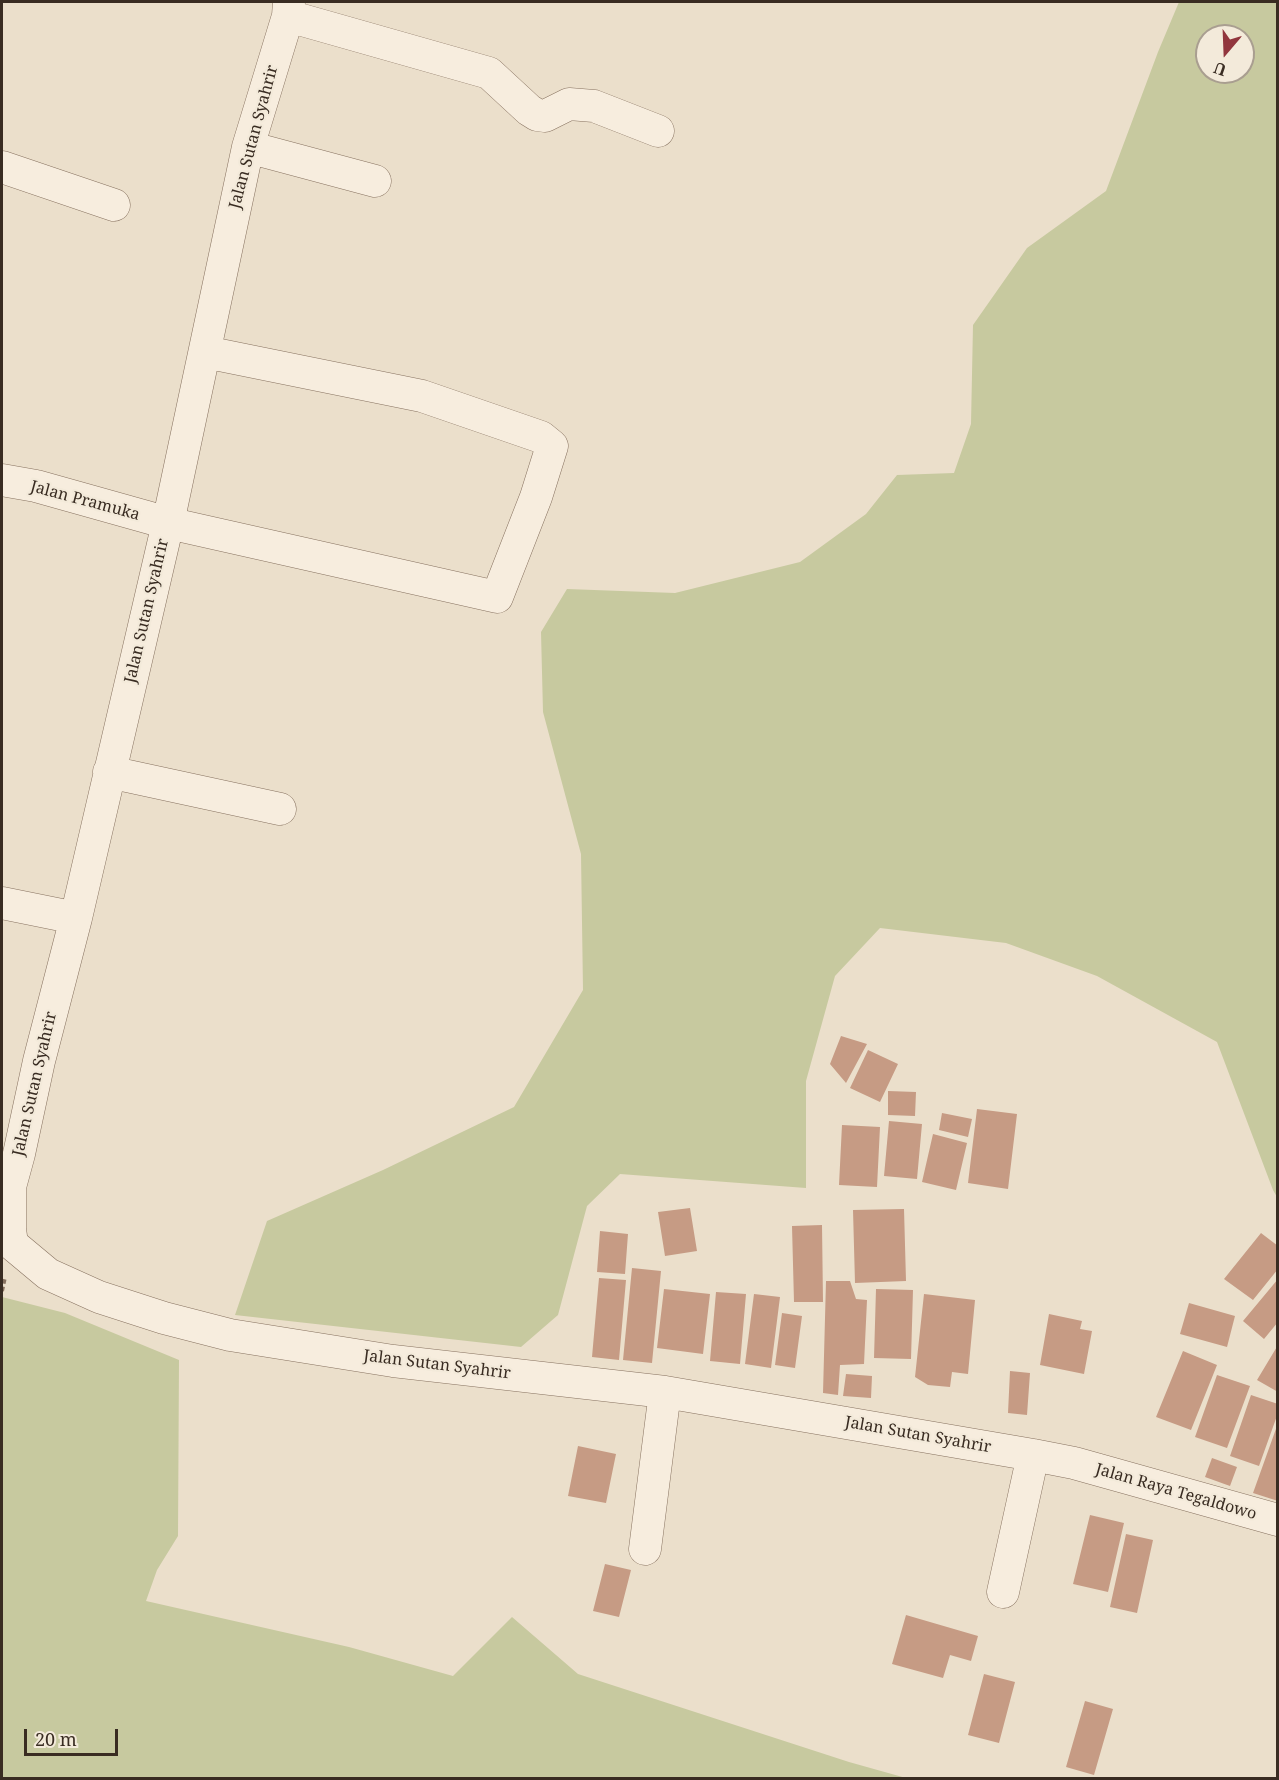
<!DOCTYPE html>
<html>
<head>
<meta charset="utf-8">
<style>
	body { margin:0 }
	#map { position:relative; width:1279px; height:1780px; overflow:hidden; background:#ebdfcb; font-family:"Noto Serif",serif }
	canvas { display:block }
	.frame { position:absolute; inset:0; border:3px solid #392c22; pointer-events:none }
	.north { position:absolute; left:1195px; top:24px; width:60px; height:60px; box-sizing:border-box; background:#f3eada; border:2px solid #a99e90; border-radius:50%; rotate:199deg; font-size:16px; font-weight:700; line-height:24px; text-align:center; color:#392c22 }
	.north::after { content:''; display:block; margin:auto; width:21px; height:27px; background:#91363d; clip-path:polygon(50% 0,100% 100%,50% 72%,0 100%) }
	.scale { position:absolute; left:24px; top:1729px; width:94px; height:27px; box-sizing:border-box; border:3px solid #392c22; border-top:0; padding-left:8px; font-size:18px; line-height:21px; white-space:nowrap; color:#392c22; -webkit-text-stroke:4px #f3eada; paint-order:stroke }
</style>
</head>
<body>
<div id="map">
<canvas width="1279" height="1780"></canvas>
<div class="frame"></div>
<div class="north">U</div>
<div class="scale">20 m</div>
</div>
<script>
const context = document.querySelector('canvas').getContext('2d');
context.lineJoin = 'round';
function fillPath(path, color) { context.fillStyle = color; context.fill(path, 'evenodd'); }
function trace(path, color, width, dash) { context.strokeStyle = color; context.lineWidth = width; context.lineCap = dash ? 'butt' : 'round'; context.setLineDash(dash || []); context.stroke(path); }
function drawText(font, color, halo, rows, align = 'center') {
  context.font = font + ' "Noto Serif",serif'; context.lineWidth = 4.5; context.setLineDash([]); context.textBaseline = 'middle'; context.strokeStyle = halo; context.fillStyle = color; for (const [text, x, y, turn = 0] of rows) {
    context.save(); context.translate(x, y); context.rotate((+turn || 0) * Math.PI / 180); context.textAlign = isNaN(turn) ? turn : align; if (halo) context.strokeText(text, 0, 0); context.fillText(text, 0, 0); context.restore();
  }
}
const green = new Path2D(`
	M1179 2H1277V1197L1273 1190 1217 1042 1097 976 1006 943 880 928 835 976 806 1081V1188L620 1174 587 1206 558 1315 521 1347 235 1315 267 1221 383 1170 514 1107 583 990 581 854 543 712 541 632 567 589 675 593 800 562 866 514 897 475 954 473 971 424 973 325 1027 248 1106 191 1158 52ZM1207 36H1243V72H1207Z
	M2 1297 65 1313 179 1360 178 1536 157 1570 146 1601 349 1647 453 1676 512 1617 578 1674 849 1762 906 1778H2Z`);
const building = new Path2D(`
	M841 1036 867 1044 846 1083 830 1064Z
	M868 1050 898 1064 880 1102 850 1088Z
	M888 1091 916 1092 915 1116 888 1115Z
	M977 1109 1017 1114 1008 1189 968 1183Z
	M942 1113 972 1119 968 1137 939 1130Z
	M889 1121 922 1124 917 1179 884 1176Z
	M842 1125 880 1127 877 1187 839 1185Z
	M933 1134 967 1143 956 1190 922 1182Z
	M690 1208 697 1251 665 1256 658 1212Z
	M904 1209 906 1281 855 1283 853 1210Z
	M822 1225 823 1302H794L792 1226Z
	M600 1231 628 1234 625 1274 597 1272Z
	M1261 1233 1278 1246V1269L1253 1300 1224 1279Z
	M632 1268 661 1271 652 1363 623 1360Z
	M599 1278 626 1280 619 1360 592 1357Z
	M1278 1279V1322L1264 1339 1243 1321Z
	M826 1281H850L856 1299 867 1300 864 1364 840 1365 838 1395 823 1393Z
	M664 1289 710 1294 703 1354 657 1348Z
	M876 1289 913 1290 911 1359 874 1358Z
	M716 1292 746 1294 740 1364 710 1361Z
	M754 1294 780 1297 771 1368 745 1364Z
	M924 1294 975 1300 968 1374 952 1372 950 1387 928 1385 915 1377Z
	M1189 1303 1235 1316 1227 1347 1180 1334Z
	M782 1313 802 1316 795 1368 775 1365Z
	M1049 1314 1082 1321 1080 1329 1092 1331 1084 1374 1040 1365Z
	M1278 1345V1392L1257 1380Z
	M1183 1351 1217 1365 1191 1430 1156 1417Z
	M1010 1371 1030 1373 1027 1415 1008 1413Z
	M846 1374 872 1376 871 1398 843 1396Z
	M1217 1375 1250 1386 1227 1448 1195 1437Z
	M1251 1395 1278 1404V1413L1259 1466 1230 1456Z
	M1277 1426H1278V1501L1253 1493Z
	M578 1446 616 1454 606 1503 568 1496Z
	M1212 1458 1237 1467 1230 1486 1205 1477Z
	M1090 1515 1124 1523 1108 1592 1073 1584Z
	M1126 1534 1153 1540 1137 1613 1110 1607Z
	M605 1564 631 1570 619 1617 593 1611Z
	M906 1615 978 1636 971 1661 950 1655 943 1678 892 1664Z
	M984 1674 1015 1682 999 1743 968 1735Z
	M1085 1701 1113 1709 1094 1775 1066 1767Z`);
const path = new Path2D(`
	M2 1291 5 1277`);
const street = new Path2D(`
	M289 2 288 16 248 147 168 523 76 918 39 1061 19 1154 10 1187V1229L12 1244 48 1274 99 1297 164 1318 230 1335 393 1361 665 1392 1033 1455 1074 1463 1278 1520
	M288 16 489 73 529 110 537 115 545 116 569 104 594 106 658 131
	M248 147 375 181
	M2 167 114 205
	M2 480 36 486 168 523 497 597 536 497 552 446 541 437 422 396 205 352
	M109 772 280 809
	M2 903 76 918
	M645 1549 665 1392
	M1003 1592 1033 1455`);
const streetNames = [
	["Jalan Sutan Syahrir",254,137,-75],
	["Jalan Pramuka",85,501,15],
	["Jalan Sutan Syahrir",147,611,-77],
	["Jalan Sutan Syahrir",35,1084,-77],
	["Jalan Sutan Syahrir",437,1365,7],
	["Jalan Sutan Syahrir",918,1435,10],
	["Jalan Raya Tegaldowo",1176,1492,16]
];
fillPath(green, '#c7c99f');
fillPath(building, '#c69b84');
trace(street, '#877260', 33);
trace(path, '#877260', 4, [4.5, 3]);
trace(street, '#f7edde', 32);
drawText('16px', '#392c22', '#f3eada', streetNames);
</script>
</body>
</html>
